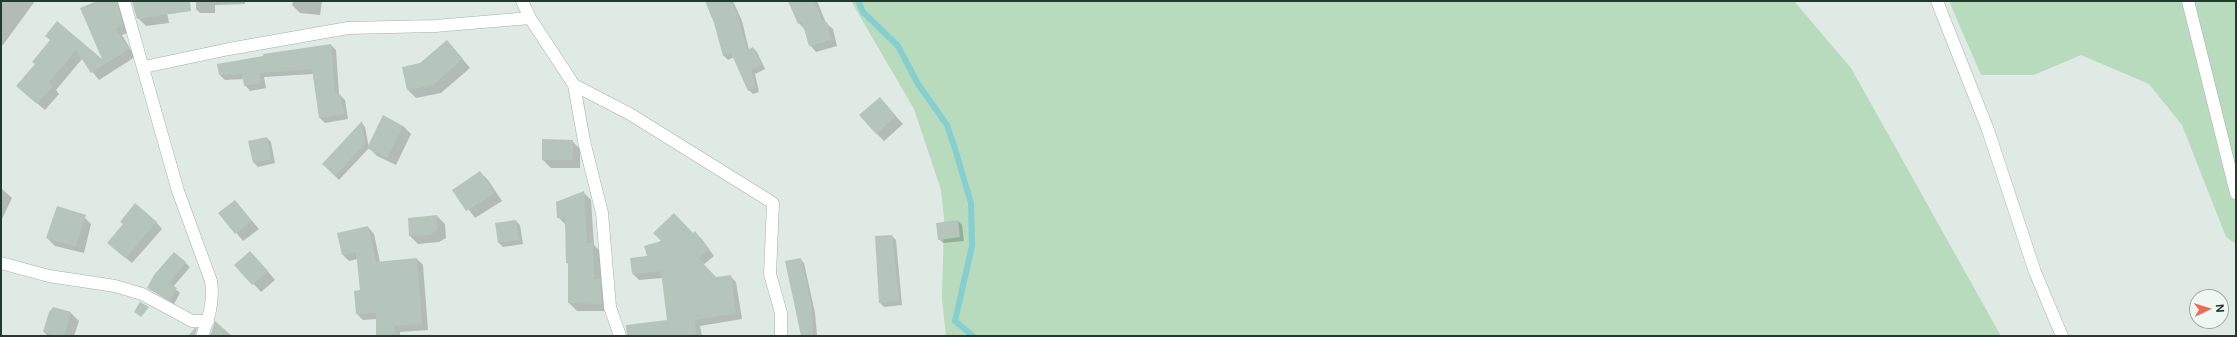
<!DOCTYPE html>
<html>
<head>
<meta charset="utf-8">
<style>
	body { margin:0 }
	#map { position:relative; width:2237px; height:337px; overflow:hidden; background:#dfeae4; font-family:"Public Sans",sans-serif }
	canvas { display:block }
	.frame { position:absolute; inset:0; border:2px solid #213a2f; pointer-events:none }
	.north { position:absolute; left:2189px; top:289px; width:40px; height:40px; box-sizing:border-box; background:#eff7f2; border:1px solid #9daba4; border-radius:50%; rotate:86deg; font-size:11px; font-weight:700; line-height:16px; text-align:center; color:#213a2f }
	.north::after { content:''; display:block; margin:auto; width:14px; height:18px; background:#ef6858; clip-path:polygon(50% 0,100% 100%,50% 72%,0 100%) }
</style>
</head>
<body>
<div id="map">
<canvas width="2237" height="337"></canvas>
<div class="frame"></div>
<div class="north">N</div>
</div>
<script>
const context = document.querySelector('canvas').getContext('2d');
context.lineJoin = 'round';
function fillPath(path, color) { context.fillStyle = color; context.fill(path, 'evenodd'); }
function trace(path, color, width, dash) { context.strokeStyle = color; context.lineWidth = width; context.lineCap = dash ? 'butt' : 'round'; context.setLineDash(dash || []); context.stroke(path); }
const green = new Path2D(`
	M851 1H1794L1851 68 2001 336H946L942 299 944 218 941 190 914 109Z
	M1949 1H2236V244L2226 237 2182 125 2149 84 2081 55 2034 75H1981Z`);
const shadow = new Path2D(`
	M1 1H35L3 45 1 44Z
	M100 1H126L130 32 122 35 135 57 99 80 82 59 56 90 59 94 45 110 25 93 36 64 51 40 47 36 105 63Z
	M133 1H165L169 23 146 26 138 18Z
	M196 1H245V4L215 5V13H200L196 9Z
	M293 1H322L320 15 300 13 292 5Z
	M706 1H733L742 21 749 50 753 48 757 52 765 69 755 74 759 92 753 94 749 90 734 57 728 60 724 56 715 23Z
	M791 1H817L826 23 833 29 837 46 816 52 810 45 805 30 799 23Z
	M331 45 336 50 339 94 345 100 348 119 325 123 320 118 313 74 264 77 266 88 250 91 245 85 244 79 225 80 220 75Z
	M455 50 470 68 441 93 416 98 408 90 421 64Z
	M887 107 903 124 884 141 876 133Z
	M362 123 365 127 369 148 403 126 411 134 396 165 377 156 369 148 339 180 323 164Z
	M267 138 271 142 275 163 258 167 254 163Z
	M572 141 580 149V168H551L543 160Z
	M480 172 488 180 502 201 475 218 454 190Z
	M1 188 12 198 2 219 1 218Z
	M583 192 591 200 594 245 601 252V282L608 288 609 311H577L569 303V265L567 263 566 225 558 217Z
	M235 201 259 229 243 241 220 213Z
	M83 216 91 224 84 253 55 246 47 238Z
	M437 216 445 224 446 238 439 242 418 244 410 236 409 219Z
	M516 221 520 225 523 244 503 247 499 243Z
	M958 221 962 225 964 241 943 243 939 239Z
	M156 222 162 229 132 263 115 249Z
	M368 227 374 234 380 262 417 259 423 265 428 330 400 332V336H377V319L363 320 357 314 361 291 358 259 349 261 343 255 338 234Z
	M693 234 701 238 714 256 703 265 716 278 730 276 736 282 742 319 700 326 702 336H634L668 321 662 278 639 280 633 274 649 257Z
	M892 236 896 240 902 305 884 307 880 303Z
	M174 253 190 267 173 287 180 293 174 304 148 288Z
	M800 259 804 263 815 313 817 336H802Z
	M258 260 275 280 261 292 236 265Z
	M71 313 79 321 74 336H48L44 332Z`);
const stream = new Path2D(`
	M858 1 863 12 898 46 918 84 947 125 955 149 971 203 972 246 955 321 973 336`);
const building = new Path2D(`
	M97 1H117L123 25 115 28 129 49 91 73 76 50 49 82 53 86 37 104 16 86 35 64 32 62 50 40 45 36 57 21 102 59 80 8Z
	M132 1H190L191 11 137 19Z
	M705 1H731L738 16 747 50 753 47 762 65 751 70 756 88 748 91 731 53 723 56 714 23Z
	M788 1H814L823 22H827L831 40 809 46 802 22 798 24Z
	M447 40 463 59 433 85 407 90 402 67 420 63Z
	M331 44 335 95 340 94 344 114 319 118 312 69 259 73 261 83 244 86 242 74 219 75 217 64 263 56V54Z
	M880 97 896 116 876 134 859 115Z
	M383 115 403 126 387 158 367 148Z
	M362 121 365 144 335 176 322 164Z
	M267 137 271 159 253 163 248 141Z
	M542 139 573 140 572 160H542Z
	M480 171 494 193 466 211 452 190Z
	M584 191 587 243H593L594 279H600L602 304 568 303V263H566L565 217 557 218 556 202Z
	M235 200 252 221 235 234 218 213Z
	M135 203 157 222 125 258 107 243 123 224 120 222Z
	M57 206 86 215 75 247 46 238Z
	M674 213 693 233 695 231 709 249 698 258 716 277 731 275 736 313 695 320 696 334 681 336H627L626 325 667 320 661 271 632 274 630 258 647 256 644 246 661 241 653 233Z
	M437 215 438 229 430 235 409 236 408 218Z
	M516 220 519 240 498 243 495 223Z
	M958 220 960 237 938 240 936 223Z
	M368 226 376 262 417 258 422 324 394 326 395 336H376V313L356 314 354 291 360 290 356 252 342 255 337 233Z
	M892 235 899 301 879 303 875 236Z
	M250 251 268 271 252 285 234 265Z
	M174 252 186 262 169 283 177 288 170 301 147 288 154 275Z
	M801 258 812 308 813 336H801L785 261Z
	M140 302 149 307 141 317 134 312Z
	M53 307 71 312 64 336H55L43 332 49 312Z
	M215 321 232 336H210Z
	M195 328H197L195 336H188Z`);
const street = new Path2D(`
	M124 1 178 191 211 281C214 302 209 317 202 336
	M522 1 530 18 574 85 630 114 773 203 770 274 781 313V336
	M2188 1 2236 193
	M144 67 229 49 348 28 435 26 530 18
	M574 85 584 141 602 213 610 307 620 336
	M1 263 49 276 115 286 142 294 192 321H208`);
const secondary = new Path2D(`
	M1937 1 1988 130 2035 272 2062 336`);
fillPath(green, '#b8dbbd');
fillPath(shadow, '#0003');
trace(stream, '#87cecf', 6);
fillPath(building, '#b5c5bc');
trace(street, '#a2b2aa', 13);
trace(secondary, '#9fb6aa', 13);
trace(street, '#fff', 12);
trace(secondary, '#fff', 12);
</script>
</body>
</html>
